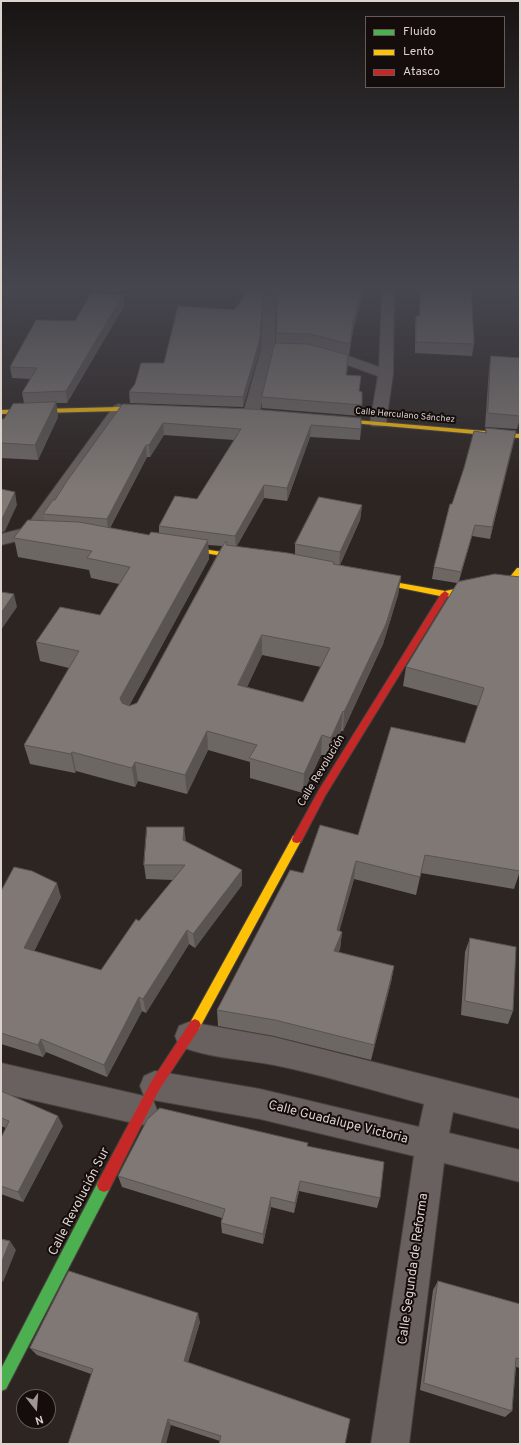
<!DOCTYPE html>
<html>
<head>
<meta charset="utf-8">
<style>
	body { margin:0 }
	#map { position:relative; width:521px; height:1445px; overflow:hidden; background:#2d2522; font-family:Overpass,sans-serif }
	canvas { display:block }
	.frame { position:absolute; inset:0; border:2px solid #dcd2ce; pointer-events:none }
	.legend { position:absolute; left:365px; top:16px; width:140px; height:72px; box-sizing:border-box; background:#140d0b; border:1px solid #645c59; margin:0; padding:5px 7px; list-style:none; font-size:12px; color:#dcd2ce }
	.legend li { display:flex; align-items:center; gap:8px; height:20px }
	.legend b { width:20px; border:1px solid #645c59 }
	.north { position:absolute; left:16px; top:1389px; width:40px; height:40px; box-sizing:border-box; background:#140d0b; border:1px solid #645c59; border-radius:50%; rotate:163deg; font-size:11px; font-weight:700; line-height:16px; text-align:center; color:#dcd2ce }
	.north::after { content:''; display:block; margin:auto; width:14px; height:18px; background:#9f9592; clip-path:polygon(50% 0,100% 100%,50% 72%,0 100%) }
</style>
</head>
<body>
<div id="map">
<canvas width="521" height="1445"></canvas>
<div class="frame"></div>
<ul class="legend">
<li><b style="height:5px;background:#4caf50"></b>Fluido</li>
<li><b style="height:5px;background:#ffc107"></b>Lento</li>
<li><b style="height:5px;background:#c62828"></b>Atasco</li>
</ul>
<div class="north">N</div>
</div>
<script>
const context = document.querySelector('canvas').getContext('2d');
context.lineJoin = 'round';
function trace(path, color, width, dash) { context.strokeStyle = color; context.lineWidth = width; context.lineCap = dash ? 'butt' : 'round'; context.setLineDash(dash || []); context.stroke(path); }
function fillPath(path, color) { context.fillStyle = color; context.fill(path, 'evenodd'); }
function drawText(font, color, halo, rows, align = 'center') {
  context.font = font + ' Overpass,sans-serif'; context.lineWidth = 4; context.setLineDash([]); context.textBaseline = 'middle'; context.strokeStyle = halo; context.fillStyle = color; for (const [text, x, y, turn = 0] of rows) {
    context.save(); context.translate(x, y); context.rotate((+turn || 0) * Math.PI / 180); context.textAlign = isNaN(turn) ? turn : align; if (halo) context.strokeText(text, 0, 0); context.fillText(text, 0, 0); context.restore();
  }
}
const street = new Path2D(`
	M388 288 394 292 393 374 386 423 384 426H372L370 423 378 376 331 359 309 354 274 353 259 414 256 417H246L243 414 261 349 263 299 264 296H274L275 299V345L309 346 340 353 379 367 382 292Z
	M119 404 124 406 127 409 37 536 1 545V534L25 528 114 406Z
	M189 1022 274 1037 520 1099V1129L453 1112 449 1133 520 1150V1182L444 1163 409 1444H371L414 1156 260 1119 153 1100 157 1110 153 1121 142 1125 1 1093V1063L144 1096 140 1086 144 1076 155 1071 260 1089 419 1127 424 1104C374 1091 324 1075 274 1065 242 1059 209 1058 179 1046L175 1036 179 1026Z`);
const fast = new Path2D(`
	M104 1178 109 1180 111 1185 109 1190 6 1389 1 1391V1369L99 1180Z`);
const slow = new Path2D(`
	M119 407 150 408 153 410 150 412 119 411 1 414V410Z
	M332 418 520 434V438L330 421 329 420Z
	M177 545 248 556 252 558 248 560 180 549H177Z
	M517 568H520V575L515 582 445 597 371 582 367 580 371 578 445 591 509 578Z
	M297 835 301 836 302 839 199 1029 195 1031 191 1029 189 1025 191 1021 293 836Z`);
const jam = new Path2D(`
	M445 591 449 594 325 796 301 842 297 843 293 842 292 839 319 790 441 594Z
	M195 1019 199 1021 201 1025 199 1029 159 1090 109 1190 104 1192 99 1190 97 1185 99 1180 151 1082 191 1021Z`);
const wall = new Path2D(`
	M250 288H364L353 331 349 355 318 347 348 355 347 375 359 392 362 405 361 416 262 408V397L276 343V299L274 294 263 295 260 349 243 407 130 403 129 392 164 363 234 310Z
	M421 288H471L474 344 472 356 415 353V326L416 316H419Z
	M123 295 124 306 67 403H56L58 417 38 460 1 458V419H4L24 403 22 393 30 379 12 378 10 367 75 321Z
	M491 356 520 358V419L517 429 485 427 489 369Z
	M123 404 361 429 360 440 310 437 287 501 264 498 236 547 295 555V544L362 505 360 520 340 565 401 576 398 595 383 644 343 731H341L329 757 321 755 303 793 250 778V762L208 750 187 794 138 781 135 787 76 771 75 773 30 764 24 745 69 668 40 661 36 642 100 615 119 584 91 578 89 570 18 557 14 538 44 520 43 514 55 500ZM164 435 234 440 197 499 159 526V533L149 535 110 528 147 457H150ZM208 545 222 546 137 703 129 706 209 559ZM262 655 321 667 303 702 247 687Z
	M486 428 516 431 490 539 472 536 459 581 495 574 520 871 514 889 421 873 416 895 354 879 339 931 342 932 340 949 338 952 394 966 391 982 371 1060 274 1036 218 1026 217 1010 303 873 358 835 465 743 478 706 403 686 406 667 457 583 432 579 434 567 452 504 485 433Z
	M185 841 242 870V885L195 948 189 944 146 1013 142 1011 107 1077 46 1052 43 1057 1 1044V891L61 897 34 951 101 970 139 921 173 880 146 879 144 865Z
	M470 938 513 1011 508 1024 461 1015 465 952Z
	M1 1091 63 1126 23 1202 1 1194V1138L6 1128 1 1126Z
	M307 1146 380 1198 377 1208 299 1191 294 1213 271 1207 263 1244 222 1233 221 1223 222 1218 122 1187 118 1176Z
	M438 1281 520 1313V1368L516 1367 512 1411 505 1417 420 1390 433 1290Z
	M200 1322 188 1362 350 1419 220 1441 171 1425 91 1374 37 1355 30 1348Z`);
const shadedWall = new Path2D(`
	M263 288 260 349 243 407V397Z
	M362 288H364L353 331 349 355 353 321Z
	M123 295 124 306 67 403 66 391Z
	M348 355V367L345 386 346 375Z
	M56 402 58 417 38 460 35 445Z
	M163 423 164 435 150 457 149 445Z
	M311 425 310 437 287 501V488Z
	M516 431 514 442 490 539 492 527Z
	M146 445 147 457 108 532 107 519Z
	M264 485V498L236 548 235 536Z
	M15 492 17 505 5 531 1 533V519Z
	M362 505 360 520 339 567 340 552Z
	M475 525 472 536 458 584 461 572Z
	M208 540 209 559 123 717 120 698Z
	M401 576 398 595 383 644 343 731 344 712Z
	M14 594 17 607 1 630V613Z
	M262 635V655L239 704 238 685Z
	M343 711 341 731 329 757 331 738Z
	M207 731 208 750 187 794 185 775Z
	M322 735 321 755 303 793 304 774Z
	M72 752 76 771 75 773 71 754Z
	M135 762 138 781 135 787 132 768Z
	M184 827 186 842 183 840Z
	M356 861 354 879 335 947 337 930Z
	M242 870V885L195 948 193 934Z
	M57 883 61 897 29 962 24 948Z
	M187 930 189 944 146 1013 143 999Z
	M342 932 340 949 333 968 334 951Z
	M394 966 391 982 371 1060 374 1045Z
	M139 997 142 1011 107 1077 104 1065Z
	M41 1039 46 1052 43 1057 38 1045Z
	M58 1116 63 1126 23 1202 18 1192Z
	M300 1181 299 1191 294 1213 295 1203Z
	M271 1197V1207L263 1244V1234Z
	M10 1241 16 1250 3 1282 1 1279V1264Z
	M198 1313 200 1322 186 1369 184 1361Z
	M168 1419 171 1425 166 1444H161Z`);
const building = new Path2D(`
	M250 288H263L260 339 243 397 129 392 135 384 141 363H164L178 306 234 310Z
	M276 288H362L353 321 350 344 310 334 277 333V289Z
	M421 288H471L474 344 416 342V316H419Z
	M91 293 123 295 66 391 22 393 37 368 10 367 36 320 75 321Z
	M275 343 309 344 348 355 346 375 361 376 359 391 362 392V405L262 397Z
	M491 356 520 358V416L488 413Z
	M56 402 35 445 1 443V419H4L13 404Z
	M123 404 251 409 361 418V429L311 425 287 488 264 485 235 536 159 526 175 496 197 499 241 429 163 423 149 445H146L107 519 43 514 53 500H55L67 481Z
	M486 428 516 431 492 527 475 525 461 572 434 567 450 504H452L464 468 474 431 486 433Z
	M1 489 15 492 2 519H1Z
	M319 497 362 505 340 552 295 544Z
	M28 520 79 522 149 535 151 532 208 540 120 698 122 703 129 706 137 703 225 542H227L226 545 288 553 334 562 333 564 401 576 386 624 344 712 343 711 331 738 322 735 304 774 249 758 257 745 207 731 185 775 135 762 132 768 72 752 71 754 24 745 79 651 36 642 60 607 100 615 130 567 87 558 92 551 14 538ZM262 635 330 648 303 702 238 685Z
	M495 574 520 577V871L425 855 420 877 356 861 337 930 342 932 334 951 394 966 374 1045 275 1020 217 1010 290 870 303 873 320 825 358 835 391 727 465 743 484 688 406 667 458 582Z
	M1 592 14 594 1 613Z
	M147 827H184L183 840 242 870 193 934 187 930 143 999 139 997 104 1065 41 1039 38 1045 1 1033V891L14 867 32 871 57 883 24 948 101 970 136 919 139 921 185 865H144Z
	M470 938 516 947 513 1011 465 1001Z
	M1 1091 58 1116 18 1192 1 1186V1138L9 1121 1 1118Z
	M160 1108 308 1143 307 1146 384 1162 380 1198 300 1181 295 1203 271 1197 263 1234 221 1223 225 1209 118 1176 147 1120Z
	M1 1239 10 1241 1 1264Z
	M69 1271 198 1313 184 1361 350 1419 345 1444H219L221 1436 168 1419 161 1444H68L93 1369 30 1348Z
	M438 1281 520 1304V1359L516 1358 512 1411 424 1383Z`);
const farStreetnames = [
	["Calle Herculano Sánchez",405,416,5]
];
const streetNames = [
	["Calle Revolución",322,771,-59]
];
const nearStreetnames = [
	["Calle Guadalupe Victoria",338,1123,14],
	["Calle Revolución Sur",80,1202,-63],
	["Calle Segunda de Reforma",414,1269,-82]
];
trace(street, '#49413e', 2);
trace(fast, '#49413e', 2);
trace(slow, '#49413e', 2);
trace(jam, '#49413e', 2);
fillPath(street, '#68615f');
fillPath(fast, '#4caf50');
fillPath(slow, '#ffc107');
fillPath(jam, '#c62828');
fillPath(wall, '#6d6764');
fillPath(shadedWall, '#595451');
fillPath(building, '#7f7874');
trace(building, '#595451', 1);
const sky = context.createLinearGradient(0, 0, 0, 490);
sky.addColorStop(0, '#191413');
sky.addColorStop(0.59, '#46464f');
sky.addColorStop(1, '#46464f00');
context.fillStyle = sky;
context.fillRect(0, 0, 521, 490);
drawText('9px', '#dcd2ce', '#140d0b', farStreetnames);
drawText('11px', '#dcd2ce', '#140d0b', streetNames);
drawText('13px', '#dcd2ce', '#140d0b', nearStreetnames);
</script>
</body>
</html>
